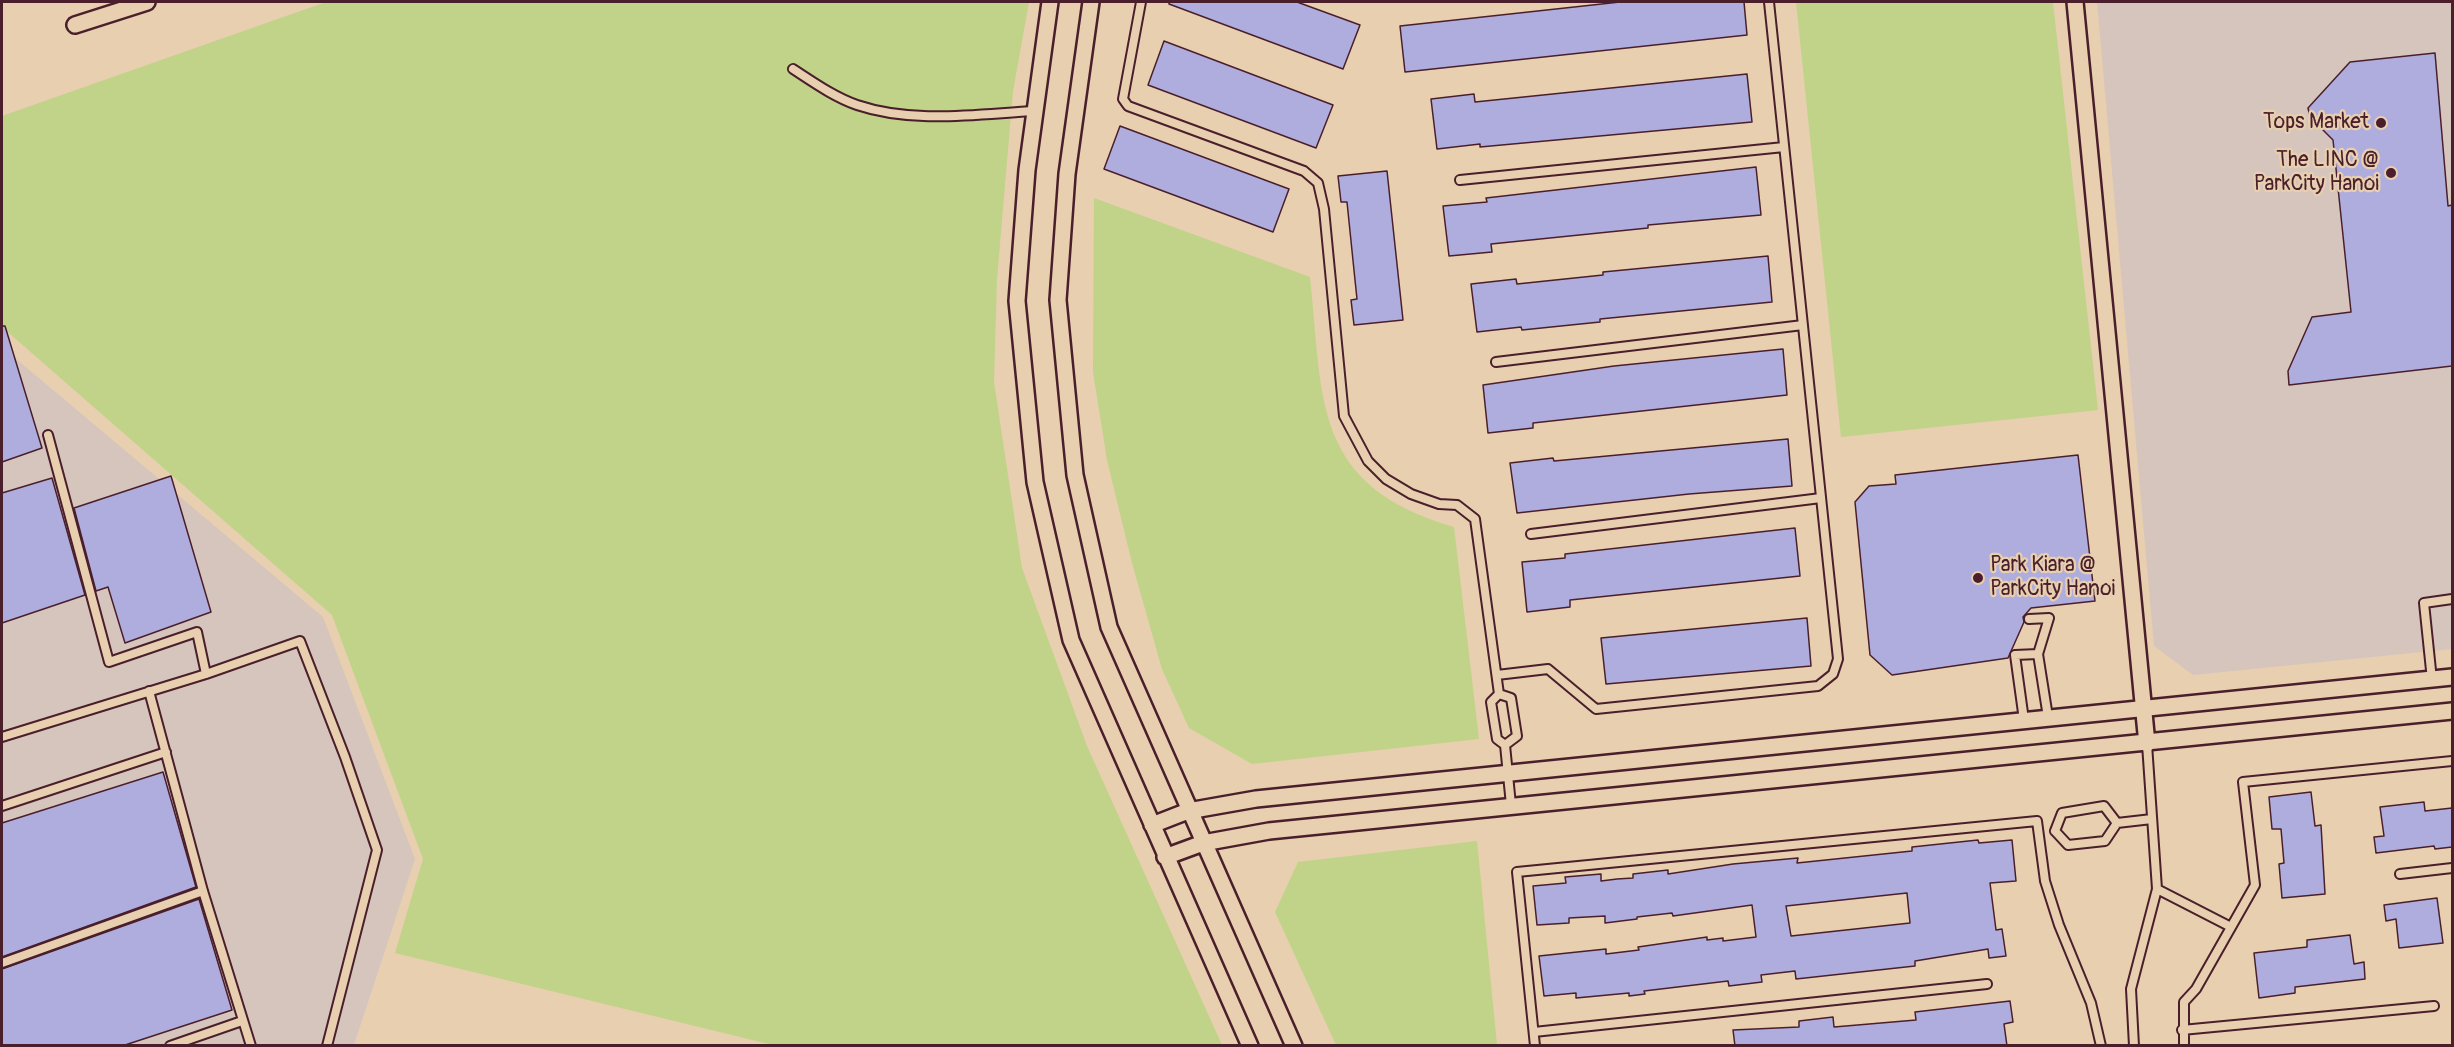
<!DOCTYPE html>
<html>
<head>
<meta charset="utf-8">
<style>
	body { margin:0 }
	#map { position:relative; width:2454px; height:1047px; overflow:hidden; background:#e7cfaf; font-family:Pangolin,sans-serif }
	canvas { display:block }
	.frame { position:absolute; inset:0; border:3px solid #4a1f2b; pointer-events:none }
</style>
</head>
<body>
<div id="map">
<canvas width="2454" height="1047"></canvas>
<div class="frame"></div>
</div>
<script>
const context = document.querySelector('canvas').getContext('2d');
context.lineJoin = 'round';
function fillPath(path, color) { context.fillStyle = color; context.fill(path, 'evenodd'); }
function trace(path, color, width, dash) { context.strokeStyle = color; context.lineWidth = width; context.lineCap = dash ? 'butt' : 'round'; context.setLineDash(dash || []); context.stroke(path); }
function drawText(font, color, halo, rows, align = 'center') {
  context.font = font + ' Pangolin,sans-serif'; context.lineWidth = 4.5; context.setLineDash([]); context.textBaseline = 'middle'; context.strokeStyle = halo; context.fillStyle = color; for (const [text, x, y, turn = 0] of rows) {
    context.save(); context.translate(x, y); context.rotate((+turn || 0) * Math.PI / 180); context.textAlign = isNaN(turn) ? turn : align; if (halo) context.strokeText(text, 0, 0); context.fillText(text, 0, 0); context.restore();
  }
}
const built = new Path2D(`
	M2097 2H2452V649L2193 675 2154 646Z
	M2 347 323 617 415 859 354 1045H2Z`);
const green = new Path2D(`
	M326 2H1029L1013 91 997 279 994 382 1022 568 1087 746 1222 1045H773L395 953 423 859 332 615 2 327V116Z
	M1796 2H2053L2098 410 1841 437Z
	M1094 198 1310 277C1323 401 1312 486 1454 527L1479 739 1252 764 1189 728 1162 669 1132 563 1107 460 1093 372Z
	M1477 841 1497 1045H1336L1275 912 1298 862Z`);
const building = new Path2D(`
	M1169 2H1297L1360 25 1343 69 1169 4Z
	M1620 2H1744L1747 35 1405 72 1400 26Z
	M1164 41 1333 105 1316 148 1148 85Z
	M2435 53 2448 206 2452 205V366L2289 385 2288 371 2312 317 2351 312 2333 140 2310 117 2308 108 2350 62Z
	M1747 74 1752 122 1480 147V144L1437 149 1431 99 1474 94 1475 102Z
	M1120 126 1289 189 1273 232 1104 169Z
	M1756 167 1761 215 1648 225V228L1491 244 1492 252 1449 256 1443 206 1487 202 1486 198Z
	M1387 171 1403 320 1354 325 1351 300 1357 299 1355 280 1347 202H1341L1338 176Z
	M1768 256 1772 302 1600 319V322L1522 330 1521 327 1477 332 1471 284 1516 279 1517 284 1603 275V272Z
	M2 326H5L42 448 2 462Z
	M1783 349 1787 395 1533 423V428L1488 433 1483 385 1614 366Z
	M1788 439 1792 486 1689 494 1517 513 1510 463 1553 458 1554 461Z
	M2078 455 2095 601 2031 608 2023 617 2024 622 2008 658 1892 675 1870 655 1855 502 1869 486 1896 484 1895 475Z
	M171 476 211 612 125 643 108 587 96 591 74 508Z
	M52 478 85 595 2 623V493Z
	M1795 528 1800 576 1570 600V607L1527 612 1522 562 1565 558V554Z
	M1807 618 1811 666 1606 684 1601 638Z
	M163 772 196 887 2 957V823Z
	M2311 792 2315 826 2321 825 2325 894 2282 898 2279 864 2284 863 2281 829H2272L2269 797Z
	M2424 802 2425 811 2452 808V847L2435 849 2434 846 2376 853 2374 837 2384 836 2380 807Z
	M1978 840 1979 843 2012 840 2016 881 1990 883 1996 930 2002 929 2006 956 1989 958 1988 949 1915 961V966L1796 979 1795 971 1761 975 1762 982 1729 986 1728 981 1644 991 1645 994 1629 996V993L1576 998V993L1544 996 1539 956 1606 949V954L1639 950 1638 947 1707 937V940L1723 938V941L1756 937 1752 905 1673 916 1672 913 1637 917V919L1605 923V916L1569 918V923L1537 925 1533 886 1566 883 1565 877 1601 874V881L1617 879 1633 878V874L1668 870V874L1733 864 1798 858 1797 863 1912 851V847ZM1907 893 1910 923 1791 936 1786 906Z
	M2437 898 2443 943 2399 948 2396 919 2386 921 2384 905Z
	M199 899 232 1010 122 1046H2V969Z
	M2350 935 2354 964 2364 962 2365 979 2295 987V993L2259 998 2254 953 2307 947V940Z
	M2010 1001 2013 1022 2004 1024 2007 1046H1735L1733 1030 1799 1027V1021L1833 1017 1834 1027 1916 1020 1915 1012Z`);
const service = new Path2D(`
	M1141 2 1123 99 1128 106 1304 171 1318 183 1324 209 1344 416 1368 461 1386 479 1411 494 1439 504 1457 505 1475 519 1499 694
	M793 69C813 82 834 97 857 105 913 124 977 114 1035 111
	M1460 180 1784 147
	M1496 362 1803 325
	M48 435 109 662 197 632 206 674
	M1531 534 1821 498
	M2038 654 2048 717
	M1497 675 1548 669 1596 709 1818 686 1833 674 1838 659 1769 2
	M2432 680 2424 603 2452 599
	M149 691 203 891 251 1046
	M1499 694 1511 698 1517 736 1505 745
	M1499 694 1491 702 1497 739 1505 745
	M2024 720 2015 655 2038 654 2049 618 2029 619
	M2 737 206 674 300 641 345 757 377 850 327 1046
	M1505 745 1511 805
	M2 806 166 752
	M2055 831 2068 845 2105 841 2117 823 2152 819
	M2055 831 2062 813 2104 806 2117 823
	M2400 874 2452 868
	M2157 889 2231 927
	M2 963 203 891
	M2182 1030 2434 1006
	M1534 1032 1987 984
	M170 1046 242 1021
	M1535 1046 1517 872 2037 821 2045 881 2059 925 2091 1003 2101 1046
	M2134 1046 2131 989 2157 889 2147 744
	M2184 1046V1002L2196 989 2255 885 2243 782 2452 761`);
const minor = new Path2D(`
	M1050 2 1027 170 1017 301 1035 482 1071 640 1250 1046
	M1091 2 1067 174 1058 300 1075 475 1109 627 1294 1046
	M2075 2 2147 744
	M75 25 147 2
	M1152 825 1188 811 1256 799 2452 677
	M1165 857 1203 843 1269 831 2452 711`);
const markers = [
	[2381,123,6,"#4a1f2b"],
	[2391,173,6,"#4a1f2b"],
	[1978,578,6,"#4a1f2b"]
];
const poiNames = [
	["Tops Market",2369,123],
	["The LINC @",2379,161],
	["ParkCity Hanoi",2379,185],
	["Park Kiara @",1990,566,"left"],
	["ParkCity Hanoi",1990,590,"left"]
];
fillPath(built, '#d6c5bd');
fillPath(green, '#c0d388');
fillPath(building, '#afadde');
trace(building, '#4a1f2b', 1.5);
trace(service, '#4a1f2b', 12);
trace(minor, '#4a1f2b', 20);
trace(service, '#e7cfaf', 8);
trace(minor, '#e7cfaf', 15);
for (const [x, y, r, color] of markers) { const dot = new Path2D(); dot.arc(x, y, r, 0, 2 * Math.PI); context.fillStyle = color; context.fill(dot); trace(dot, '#e7cfaf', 2); }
drawText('21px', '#4a1f2b', '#e7cfaf', poiNames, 'right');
</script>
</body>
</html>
